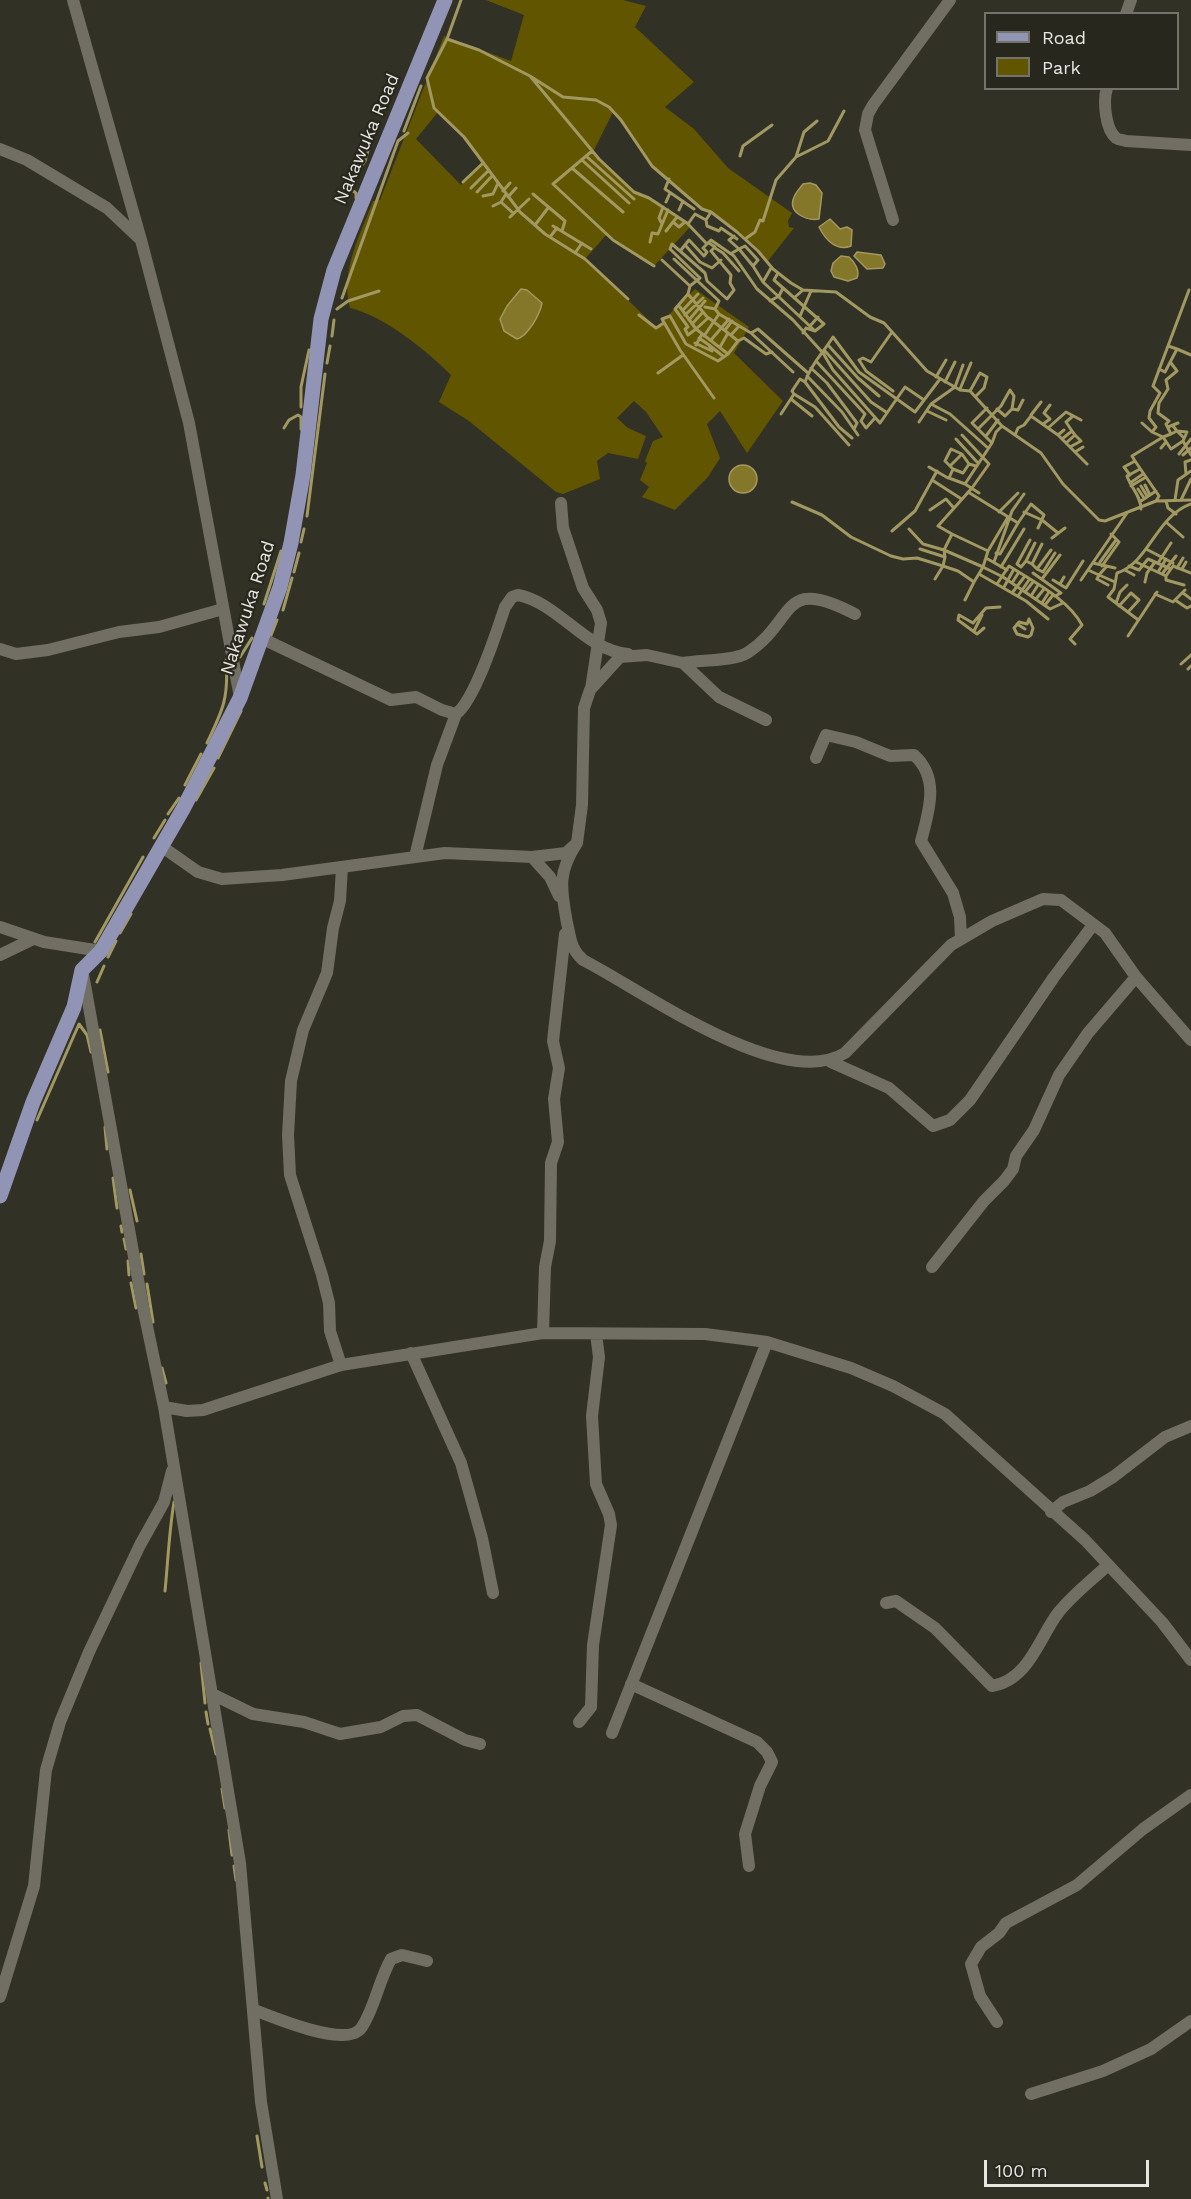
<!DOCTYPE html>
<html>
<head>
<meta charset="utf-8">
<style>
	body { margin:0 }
	#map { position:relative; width:1191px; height:2199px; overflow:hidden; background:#323126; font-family:"Work Sans",sans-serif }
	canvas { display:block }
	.legend { position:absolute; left:984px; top:12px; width:195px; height:78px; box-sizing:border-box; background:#28271d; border:2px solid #74736b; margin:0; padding:8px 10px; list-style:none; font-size:18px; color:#e7e6e0 }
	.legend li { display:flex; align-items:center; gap:12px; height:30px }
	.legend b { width:30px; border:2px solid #74736b }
	.scale { position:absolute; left:984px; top:2160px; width:165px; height:27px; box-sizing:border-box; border:3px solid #e7e6e0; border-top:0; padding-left:8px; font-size:18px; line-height:21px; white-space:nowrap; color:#e7e6e0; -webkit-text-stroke:4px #28271d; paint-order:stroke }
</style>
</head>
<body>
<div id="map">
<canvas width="1191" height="2199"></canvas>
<ul class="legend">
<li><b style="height:8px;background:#9194b5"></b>Road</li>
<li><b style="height:16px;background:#625500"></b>Park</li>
</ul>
<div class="scale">100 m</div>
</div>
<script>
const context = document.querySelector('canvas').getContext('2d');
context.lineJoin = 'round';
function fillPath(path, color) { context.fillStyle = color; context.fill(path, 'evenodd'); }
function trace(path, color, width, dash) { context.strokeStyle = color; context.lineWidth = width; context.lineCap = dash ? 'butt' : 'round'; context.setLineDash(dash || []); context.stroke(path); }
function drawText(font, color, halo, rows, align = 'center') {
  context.font = font + ' "Work Sans",sans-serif'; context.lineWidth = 4.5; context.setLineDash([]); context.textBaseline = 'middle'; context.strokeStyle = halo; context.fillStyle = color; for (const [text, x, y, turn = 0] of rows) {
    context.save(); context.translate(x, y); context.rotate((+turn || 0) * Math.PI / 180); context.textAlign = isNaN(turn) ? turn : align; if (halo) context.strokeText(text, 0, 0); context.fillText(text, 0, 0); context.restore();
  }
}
const green = new Path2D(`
	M486 0H623L646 6 635 27 694 82 665 107 694 129 728 168 792 213 788 221 789 227 794 228 767 262C751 242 726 218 702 209L652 166 613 112 593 152 634 192 649 198 691 226 654 266 607 234 585 259 656 327 695 289 749 327 734 353 783 401 747 453 720 411 707 424 720 458 708 477 675 510 642 497 649 487 640 480 647 463 645 461 653 441 663 437 646 412 634 401 617 418 628 428 646 436 638 459 608 453 597 461 600 479 563 494 556 492 469 421 439 402 451 375C426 350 384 316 350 308 340 272 360 235 373 201L380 200 444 36 511 61 524 15ZM438 112 464 137 482 164 461 185 416 139ZM542 303 522 338 504 331 500 319 507 306Z`);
const water = new Path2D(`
	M810 183 816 185 822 193 819 219C807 221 787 213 794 197 796 192 800 188 803 184Z
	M830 219 840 229 847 227 852 230 851 246C836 252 825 239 819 227Z
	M857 252 881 255 885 264 883 268 867 269 854 256Z
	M841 256 849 257C855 262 860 271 857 278L848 281 834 277 831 271 833 263Z
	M521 289 527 290 542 303C540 314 528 336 517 339L504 331 500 319 507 306Z
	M729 479a14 14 0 1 1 28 0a14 14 0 1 1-28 0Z`);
const stream = new Path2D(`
	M461 0 447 39 479 50 530 76 599 159 634 192 649 198 687 223 707 244 711 240 734 256 757 289 793 320 823 353 833 370 880 423 905 387 924 400
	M447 39 427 78 434 108 464 137 520 212 545 234 585 259 628 299
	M530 76 563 97 596 100 609 107 621 120 652 166 702 209 711 212 737 232 758 251 773 269 791 283 803 290 836 292 870 317 884 323 927 371 960 390 970 391 1002 426 1041 453 1063 484 1099 520 1105 521 1156 501 1191 500
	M404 131 421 86
	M592 151 553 184 613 240 654 266
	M586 156 634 199
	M740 156 743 146 772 125
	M796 157 804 132 817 121
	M582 160 629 203
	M572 168 623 212
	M356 174 365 161 371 139
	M669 179 665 189 694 209
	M351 181 346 186 356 193V198
	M463 182 482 164
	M471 188 488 171
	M503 191 510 183
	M477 192 492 176
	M533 194 565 221 562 231
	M483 196 493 194 498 183
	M508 197 516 188
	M501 202 513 213
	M666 202 670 193
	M493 206 501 202 506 194
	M679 210 683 201
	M711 212 706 220 707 226 719 231 721 228 737 239
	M510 217 529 199
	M677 217 673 222 679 227 685 222
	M661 222 659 218 663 207
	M688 224 695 214 706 220
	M535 225 548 208
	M553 226 591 249
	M666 231 673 222
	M734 236 729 240 739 249 745 246 758 260 753 266 763 282
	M550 237 557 228
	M745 239 755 232 760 220 763 221 776 180 796 157 828 141 844 111
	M650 242 652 233 658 234 668 210
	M672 244 705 273 707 281 727 299 734 290 730 283 731 275 711 251 715 247 709 243
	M686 246 700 262 712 268 721 260
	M715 248 723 253 739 271
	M681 250 689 240 704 256 707 252 703 248 707 244
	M575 253 582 243
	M732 253 739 249 753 266
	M674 259 719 301 715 309 719 314 751 333 793 372
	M662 260 690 286 700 278 670 249 672 244
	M771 268 763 282 814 330
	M778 273 774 280 824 324 815 331 806 328 803 333
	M688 294 675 309 688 327 685 329 688 335 696 329 728 354 738 341 744 338 766 354 772 352
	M342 298 398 141 408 133
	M794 298 803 290
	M770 301 779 296 783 288
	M680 307 696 329 708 318 688 294 690 286
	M705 307 715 309
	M337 309 348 301 379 291
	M683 310 698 294
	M639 315 656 328 664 323
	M685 315 703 298
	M800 316 811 291
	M709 318 738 341
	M689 320 705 301
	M692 324 703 312
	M810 326 818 317
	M725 330 732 321
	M892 332 871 362 863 358 859 360 866 371 893 391
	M751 333 758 329 808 373
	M731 335 739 326
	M332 336 334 320
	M704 336 719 314
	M699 338 709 345
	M711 340 729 319
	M695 343 712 351 709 345 724 357
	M696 345 702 334
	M828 345 858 378 879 396
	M720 347 728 333
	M1177 349 1191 355
	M825 351 871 402 886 412
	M816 361 865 414 861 421 866 428 875 418
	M327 363 330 346
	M1171 363 1177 371 1166 380 1168 389 1159 403 1158 413 1169 421 1166 424 1171 434 1163 437 1171 449 1183 441 1187 432 1177 431 1183 437
	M811 368 827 383 857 423 854 429
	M1159 369 1165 372 1177 349 1168 346
	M658 373 683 355
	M807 376 842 412 858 435
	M936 377 946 360
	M805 382 839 427 852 438
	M945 382 955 362
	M960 389 971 363
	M970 391 980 373 987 377 984 388 976 396
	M794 394 815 407 849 445
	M714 398 680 350 662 319 670 316 686 344 718 361 728 354
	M791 399 812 416
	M931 404 950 414 988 448
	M301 407V387L309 350
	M987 408 972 423 992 443 996 432 1002 426
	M997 409 1005 416 1012 409 1018 410 1023 400
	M927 411 946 420
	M781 414 794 394 792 391 800 379 805 382C811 364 823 353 833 337L859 372 915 412 940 379
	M1031 415 1041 402
	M919 422 931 404 955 387 963 365
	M1142 423 1152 432
	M1043 424 1050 419 1044 413 1050 405
	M1168 427 1178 423
	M284 428 289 420 298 415 301 417V429
	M1048 428 1066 412 1081 420
	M978 429 1001 406 1010 390 1014 396 1012 409
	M1064 430 1058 435 1087 464
	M1072 431 1066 422 1073 416
	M1171 434 1177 431 1173 426
	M1015 435 1018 428 1024 425 1031 416 1058 435
	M986 436 998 420
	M1163 437 1152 432 1156 427 1149 418 1150 411 1160 393 1153 386 1189 290
	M956 439 978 463
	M1062 439 1072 431 1075 435
	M1183 441 1191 455
	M1066 443 1075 435 1081 441 1070 447
	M1161 448 1166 442
	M1075 452 1083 447
	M1179 454 1191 439
	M1183 455 1191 448
	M1135 461 1159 496 1156 501
	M950 466 961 455
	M976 466 969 464 962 454 951 449 945 461 953 469 949 478 965 484 979 493
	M929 467 948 478
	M953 469 963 473 969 464
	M1186 474 1185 462 1191 460
	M1129 475 1140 469
	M932 480 960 498
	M1130 483 1143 474
	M965 484 992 443
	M1145 485 1150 495
	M1131 486 1146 477
	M1141 486 1147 496
	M1138 489 1144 498
	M968 492 1018 523 1031 504 1044 515 1038 528
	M1175 500 1178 480 1191 471
	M1181 500 1191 479
	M1141 501 1156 491
	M1166 501 1168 508 1176 514
	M792 502 822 515 851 537 891 556 903 559 917 558 943 566 945 557
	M1141 509C1141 496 1131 488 1127 476L1130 475 1124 467 1135 461 1132 456 1163 437
	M930 510 946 499 953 507
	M999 512 1018 493
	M1024 512 1042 520 1058 533
	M307 516 325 374
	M1166 522 1183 537
	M909 529 923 544 944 550 952 534 938 526 972 488 989 464 962 435
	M892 531 915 511 937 471
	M952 534 988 551 983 567 1003 577 1050 609 1063 603
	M1052 538 1065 528
	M301 542 304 529
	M920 549 945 557 944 550 983 567 974 582
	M1146 549 1173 563
	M988 551 1008 517
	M996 553 1000 554 1018 523
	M986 558 1007 570
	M1026 561 1021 567 1017 564 1030 540
	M994 562 1012 511 1024 494
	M1100 562 1116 540
	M1136 562 1166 576V580L1184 585
	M1093 563 1115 568
	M1158 563 1171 543
	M1032 564 1026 561 1035 543
	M1102 566 1119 542 1111 534
	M1129 566 1139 570 1148 559 1171 569
	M1001 567 1024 529
	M1177 568 1183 558
	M1037 569 1032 564 1042 544
	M1182 569 1186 562
	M1088 570 1099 575 1106 567
	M1125 570 1134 575
	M294 572 299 553
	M1043 572 1037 569 1051 550
	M1043 572 1055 553
	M1158 572 1166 559
	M1033 573 1061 593 1055 596
	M979 574 1026 601 1048 619
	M1162 574 1176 556
	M1099 575 1115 582
	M1099 575 1097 579 1108 585
	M1166 576 1173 566 1191 573
	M935 579 943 566 958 571 974 582 965 600
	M1042 579 1060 555
	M1053 580 1066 588 1083 561
	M1081 580 1127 513
	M1145 582 1147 573 1155 562
	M1012 583 1019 572
	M997 584 1009 566C1034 582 1068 599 1082 625L1070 639 1075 644
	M1060 584 1064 577
	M1004 587 1014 569
	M1025 592 1033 582
	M1012 593 1025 576
	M1183 593 1191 599
	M1155 594 1173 602 1185 590
	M1018 596 1029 580
	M1031 596 1038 585
	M1036 599 1044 589
	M1175 600 1187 608 1191 606
	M1042 603 1049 592
	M1116 603 1120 592 1127 585
	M264 604 281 551
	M1045 605 1053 595
	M1119 606 1131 593 1139 600 1128 612
	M283 610 292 578
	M1029 619 1033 628 1031 635 1028 637 1017 634 1014 628 1019 622 1027 624Z
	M1137 619 1108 597 1114 589 1117 573C1149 563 1156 516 1191 504
	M1017 624 1025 629
	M984 628 977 634 958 620 959 615 973 623 986 608 1000 607
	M974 631 982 615
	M1128 636 1157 592
	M270 638 277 620
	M240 657 252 638
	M1181 664 1191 655
	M1188 669 1191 666
	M207 743C223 710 229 697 226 660
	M218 758 241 711
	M185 785 201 754
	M196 800 214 768
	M168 814 179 798
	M154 838 165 820
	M120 933 131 914
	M95 942 143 857
	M108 957 116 941
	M97 982 104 966
	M100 1030 108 1072
	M37 1120 79 1024 87 1035 91 1052
	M105 1127 107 1149
	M113 1178 117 1208
	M130 1190 137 1221
	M121 1226 122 1232
	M124 1239 126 1249
	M141 1254 144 1274
	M128 1261 129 1275
	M131 1283 136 1308
	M147 1284 153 1322
	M162 1368 166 1383
	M165 1591C168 1561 169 1532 174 1502
	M201 1663 205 1703
	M206 1712 208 1724
	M210 1729 216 1754
	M222 1789 225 1808
	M229 1830 232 1855
	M234 1866 236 1880
	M257 2136 262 2167
	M265 2183 267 2190
	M268 2198V2199`);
const minor = new Path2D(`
	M73 0 141 240 189 423 240 698
	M1126 14 1131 0
	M1107 88C1103 100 1105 129 1116 138 1119 140 1123 140 1126 141L1191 145
	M0 149 27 160 107 208 141 240
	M893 220 865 130 868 114 873 105 950 0
	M561 503 563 528 583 588 597 610 601 623 591 689
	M261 638 391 700 416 697 442 710 456 714C475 700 497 631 505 607L512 597 518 595C559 603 586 651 628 654
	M0 649 16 654 48 650 119 632 159 627 223 609
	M683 663C699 660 735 661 747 653 797 621 779 574 855 614
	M816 758 826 735 856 742 890 756 914 755C940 778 929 811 921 841L953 893 960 917 961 939
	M577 843C557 873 561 889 567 923 571 939 570 948 583 960 642 990 781 1092 845 1053L951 945 992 921 1043 899 1061 900 1105 933 1136 977 1191 1040
	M161 846 198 872 222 879 282 875 445 853 532 857 550 877 559 896
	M415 857 437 765 456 714
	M532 857 566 853 577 843 582 805 584 708 590 690 620 657 647 655 683 663 719 697 766 720
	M0 927 44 942 101 951
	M0 955 33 939
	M83 974 143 1307 164 1407 240 1863 261 2102 277 2199
	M831 1062 889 1088 933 1126 950 1120 970 1100 1054 977 1093 925
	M932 1267 984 1201 1004 1181 1013 1169 1016 1156 1034 1130 1059 1075 1088 1033 1136 977
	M543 1333 545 1267 550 1241 551 1163 558 1142 554 1099 559 1068 553 1041 565 934
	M411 1353 461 1463 482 1538 493 1593
	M341 1365 330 1331 329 1303 322 1275 290 1175 288 1135 291 1081 303 1030 327 973 333 928 340 901 342 867
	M164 1407 187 1411 203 1410 341 1365 543 1333 705 1334 767 1342 851 1368 893 1386 945 1414 1085 1540 1162 1622 1191 1660
	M1051 1512 1063 1502 1090 1491 1113 1477 1165 1437 1191 1426
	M886 1603 896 1601 935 1628 992 1686C1029 1680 1039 1638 1058 1613 1072 1595 1092 1580 1108 1565
	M631 1684 757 1742 767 1752 772 1762 760 1786 745 1834 749 1866
	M212 1694 253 1714 304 1722 340 1734 381 1727 403 1716 417 1715 465 1740 480 1744
	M579 1722 591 1707 593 1645 611 1525 609 1514 596 1484 592 1416 599 1357 596 1334
	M612 1733 767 1342
	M0 1997 34 1886 46 1770 60 1722 89 1652 140 1545 164 1502 172 1471
	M254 2010C274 2017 348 2050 362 2027 375 2007 379 1980 391 1959L402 1955 427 1961
	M997 2022 980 1996 971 1964 981 1947 999 1933 1006 1923 1077 1885 1143 1829 1191 1795
	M1031 2094 1103 2071 1151 2049 1191 2021`);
const major = new Path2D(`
	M0 1196 33 1102 74 1007 82 970 101 951 183 809 240 698 280 587 291 543 303 475 321 319 334 270 445 0`);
const streetNames = [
	["Nakawuka Road",367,139,-67],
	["Nakawuka Road",248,608,-72]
];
fillPath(green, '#625500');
fillPath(water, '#85772a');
trace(water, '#a29861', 1.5);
trace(stream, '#a29861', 3);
trace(minor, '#716f63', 12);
trace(major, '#9194b5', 15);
drawText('18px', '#e7e6e0', '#28271d', streetNames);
</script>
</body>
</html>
